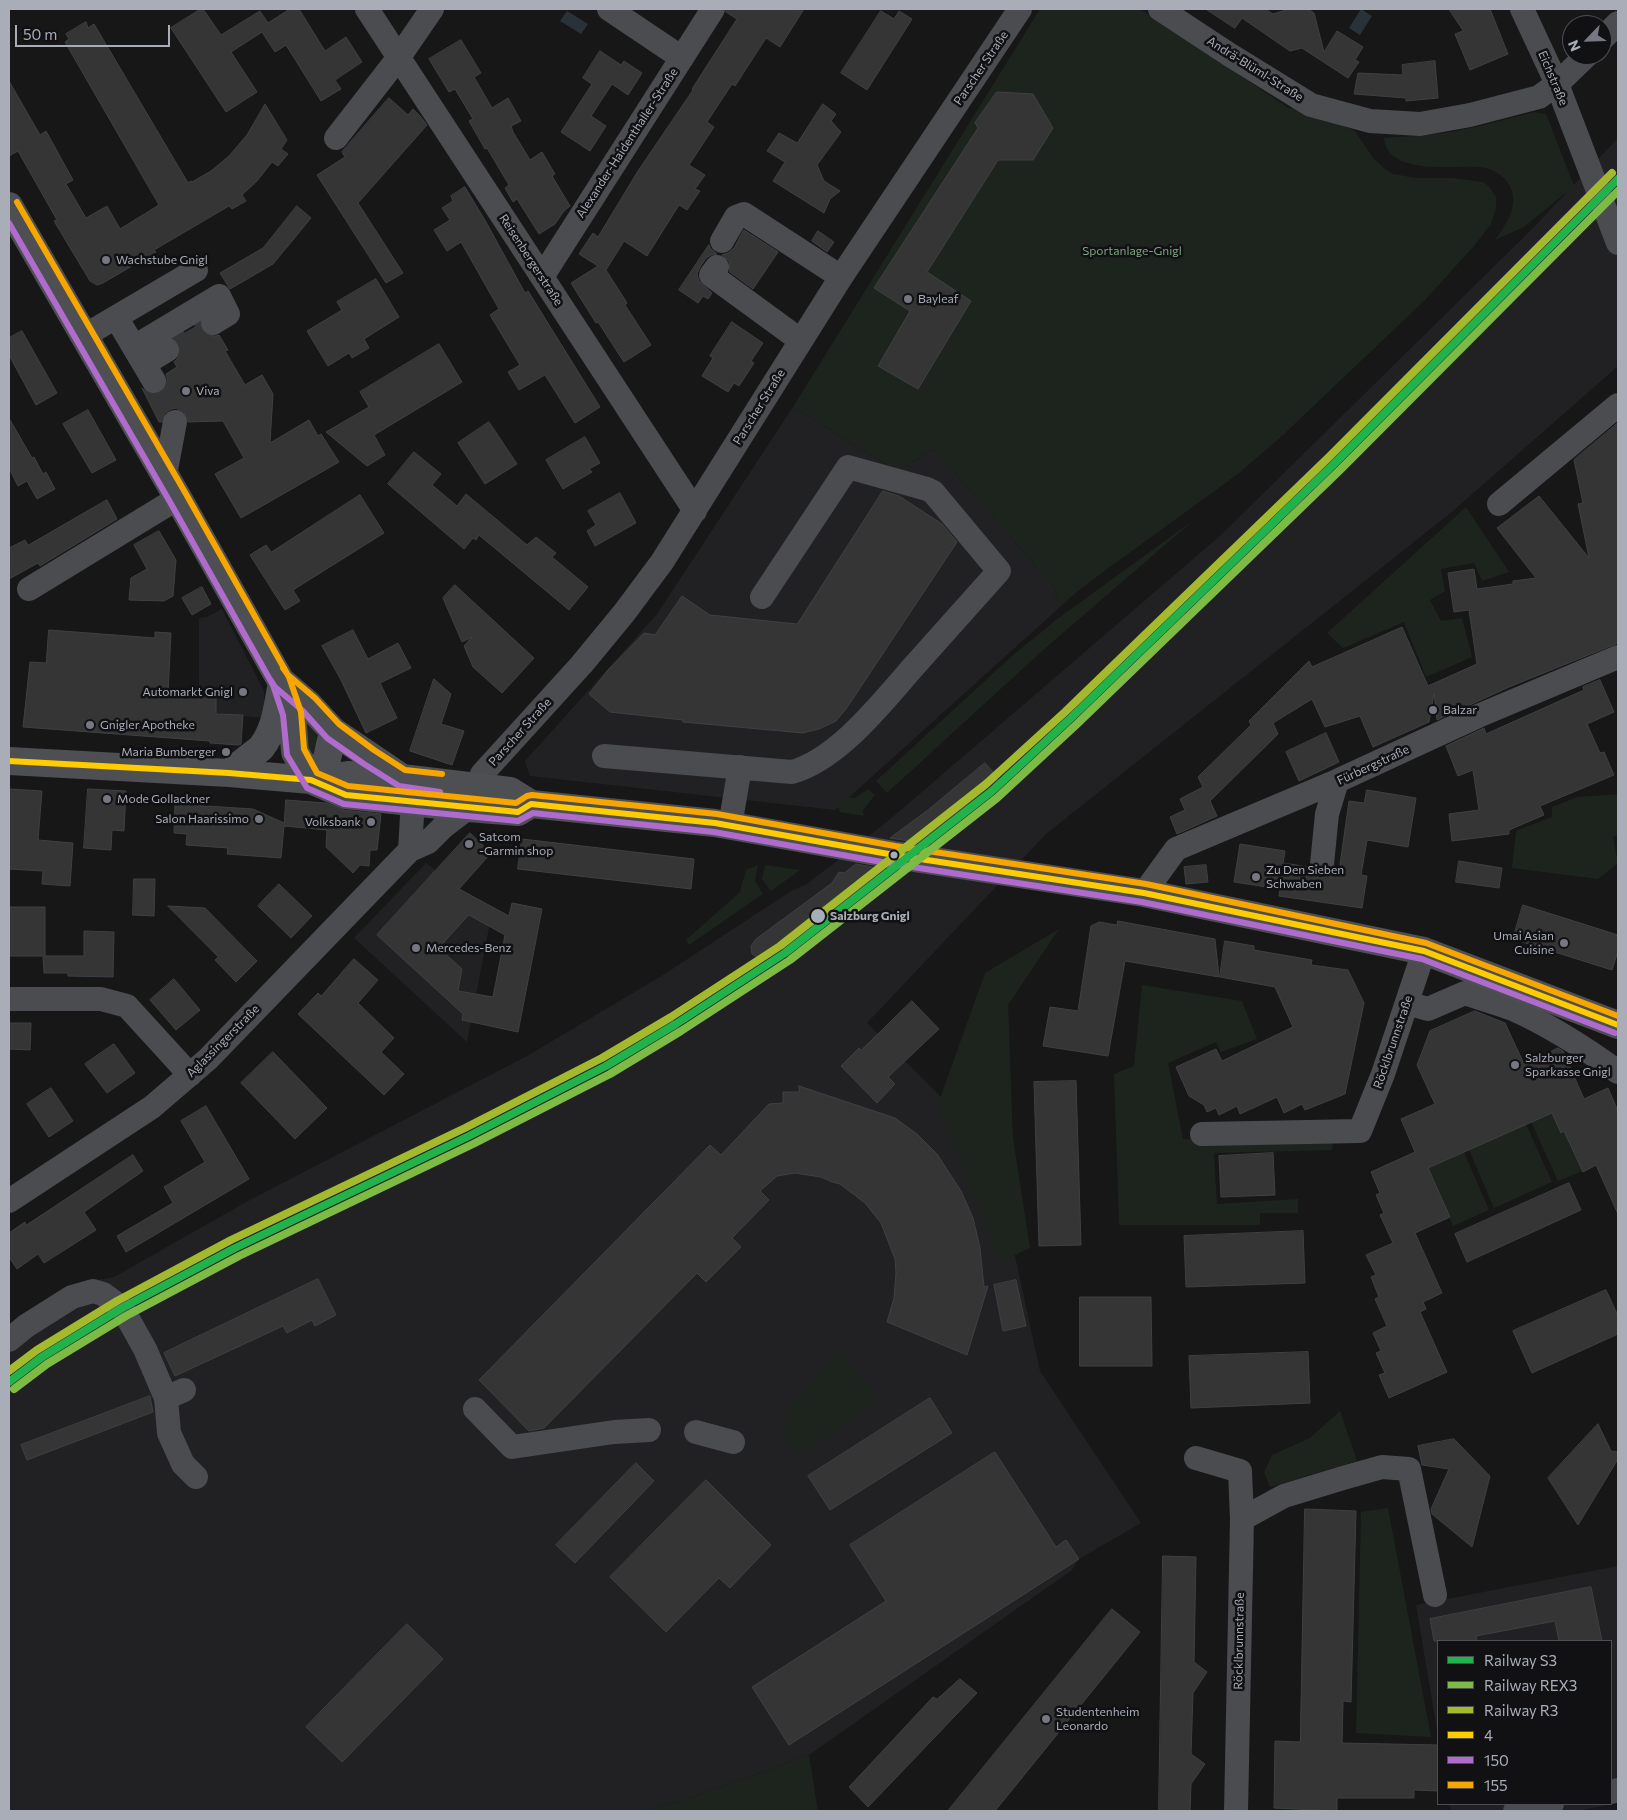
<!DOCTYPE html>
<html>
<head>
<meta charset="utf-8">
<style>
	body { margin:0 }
	#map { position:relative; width:1627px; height:1820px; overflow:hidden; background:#171717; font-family:Commissioner,sans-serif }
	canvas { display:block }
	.frame { position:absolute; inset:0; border:10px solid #a8adb8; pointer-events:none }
	.legend { position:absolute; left:1437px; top:1640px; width:175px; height:165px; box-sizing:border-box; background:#111113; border:1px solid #4d4f55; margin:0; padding:6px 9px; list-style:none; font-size:15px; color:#a8adb8 }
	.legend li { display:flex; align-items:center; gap:10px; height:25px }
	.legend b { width:25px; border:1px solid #4d4f55 }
	.north { position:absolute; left:1562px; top:15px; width:50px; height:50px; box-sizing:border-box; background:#111113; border:1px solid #4d4f55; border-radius:50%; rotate:246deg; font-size:14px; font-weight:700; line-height:20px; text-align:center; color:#a8adb8 }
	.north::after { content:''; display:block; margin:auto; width:18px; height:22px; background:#757880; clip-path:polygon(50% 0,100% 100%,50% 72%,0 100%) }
	.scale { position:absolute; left:15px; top:25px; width:155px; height:22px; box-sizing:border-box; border:2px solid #a8adb8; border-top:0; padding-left:6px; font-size:15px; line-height:18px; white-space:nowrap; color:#a8adb8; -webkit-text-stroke:4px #111113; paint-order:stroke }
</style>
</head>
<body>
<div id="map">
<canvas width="1627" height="1820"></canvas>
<div class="frame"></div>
<ul class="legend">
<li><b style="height:6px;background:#22b24c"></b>Railway S3</li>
<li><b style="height:6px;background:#7ebb45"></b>Railway REX3</li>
<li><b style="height:6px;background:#a4b92e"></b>Railway R3</li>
<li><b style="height:6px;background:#fecc00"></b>4</li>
<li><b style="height:6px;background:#b06ccc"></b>150</li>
<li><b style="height:6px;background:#f7a600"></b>155</li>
</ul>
<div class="north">N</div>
<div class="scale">50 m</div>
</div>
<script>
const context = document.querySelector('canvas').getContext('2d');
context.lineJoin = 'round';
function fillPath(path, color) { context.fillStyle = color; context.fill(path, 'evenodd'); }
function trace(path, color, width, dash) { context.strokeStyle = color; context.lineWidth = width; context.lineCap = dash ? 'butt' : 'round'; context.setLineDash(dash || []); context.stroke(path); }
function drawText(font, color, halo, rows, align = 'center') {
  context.font = font + ' Commissioner,sans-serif'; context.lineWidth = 5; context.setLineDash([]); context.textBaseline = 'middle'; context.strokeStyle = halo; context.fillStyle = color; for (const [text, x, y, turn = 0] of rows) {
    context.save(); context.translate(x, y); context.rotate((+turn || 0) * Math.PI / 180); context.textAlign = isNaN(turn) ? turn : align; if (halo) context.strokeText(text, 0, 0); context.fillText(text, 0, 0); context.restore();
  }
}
const built = new Path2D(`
	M1618 138V366L1453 511 1046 834 867 1023 958 1114 1014 1251 1040 1371 1141 1523 1079 1559 1072 1570 809 1755 688 1799 642 1811H9V1351L72 1285 114 1277 248 1201 527 1056 663 975 791 891 807 884 888 821 1221 535 1532 229Z
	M793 407 897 471 934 449 1054 587 1059 608 835 810 530 776 525 761 657 614Z
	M222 609 264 691V718L199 712V618L207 617Z
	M426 863 461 889 493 907 467 1042 354 938Z
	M1618 1566V1803L1577 1811H1451L1450 1804H1611V1641H1438V1736L1416 1605Z`);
const green = new Path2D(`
	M1040 9H1140L1290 109 1294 104 1355 131 1373 158 1385 169 1393 174 1416 178H1452L1483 182 1490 188 1496 197V208L1491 224 1473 247 1425 300 1283 435 1238 474 1107 569 1073 595 1059 608 1054 587 934 449 897 471 793 407Z
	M1534 112 1546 114 1574 186 1524 227 1495 240C1508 222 1523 200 1505 179 1498 172 1488 167 1478 167 1453 165 1387 176 1384 138 1399 136 1413 137 1427 135 1463 132 1498 121 1534 112Z
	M1466 507 1509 572 1482 581 1474 563 1441 569 1445 591 1430 600 1441 621 1462 618 1472 657 1426 677 1404 622 1343 648 1327 633Z
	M1195 519 1042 651 887 793 876 781 1012 656 1056 620Z
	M299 708C312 727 323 733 313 757L309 759Z
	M868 789 875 795 863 810 864 816 840 812 838 807 840 801 847 797 855 798Z
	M1618 794V835L1613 837 1618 863 1598 879 1512 868 1516 831 1552 817V807L1578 797Z
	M758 865 755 881 763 894 689 945 686 940 740 892 746 870Z
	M765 865 800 870 771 891 762 879Z
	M1059 929 1008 1005 1013 1138 1030 1248 1000 1262 938 1104 985 973Z
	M1142 985 1242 1001 1257 1039 1221 1052 1216 1042 1168 1063 1183 1139 1334 1137 1332 1150 1214 1153 1217 1204 1298 1199V1213H1260V1225H1119L1114 1074 1134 1066Z
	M1552 1113 1561 1132 1564 1131 1588 1169 1558 1181 1531 1122Z
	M1526 1124 1552 1182 1494 1208 1469 1150Z
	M1464 1152 1489 1210 1453 1226 1428 1168Z
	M838 1351 879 1399 807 1451H795L787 1441 784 1426 788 1412Z
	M1340 1411 1357 1461 1270 1487 1264 1472 1272 1455 1310 1438Z
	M1388 1508 1431 1737 1356 1733 1361 1512Z
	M809 1755 818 1811H642L688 1799Z`);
const water = new Path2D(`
	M1361 9 1372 16 1360 35 1349 28Z
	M567 11 588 24 581 34 560 21Z`);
const building = new Path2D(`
	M201 9H203L221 35 260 11 268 23 290 9H299L325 51 346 37 362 62 335 80 341 89 321 101 286 45 275 52 262 32 231 52 257 92 226 112 171 28Z
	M727 9H804L780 47 766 38 735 86 732 84 707 122 714 127 689 165 705 175 695 189 700 191 687 210 679 205 647 256 624 241 606 270 627 303 625 305 651 345 624 362 598 322 596 323 571 283 598 266 579 254 593 233 598 237 638 171 693 90 692 89 737 19 726 12Z
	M1206 9H1265L1273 14 1289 9H1308L1314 13 1324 52 1337 31 1363 47 1355 60 1359 62 1348 78 1302 48 1290 51 1242 18 1235 28Z
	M1449 9H1490L1508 54 1470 70 1455 34 1463 31Z
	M881 11 894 19 899 11 912 19 867 90 841 73Z
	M86 22 88 28 94 24 188 183 191 181 192 182 211 171 229 156 247 135 265 104 287 140 281 149 288 154 278 166 272 162 257 181 242 195 246 201 232 209 229 206 154 250 156 252 103 283 97 285 90 281 54 221 57 220 18 151 9 156V81L40 135 46 131 73 180 66 184 86 218 107 206 120 229 159 205 65 42 69 39 66 34Z
	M461 40 481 73 474 77 492 108 508 98 521 121 511 126 513 132 530 160 542 152 555 174 552 176 570 206 564 211 555 224 539 234 517 199 513 202 505 188 509 185 487 148 485 149 469 121 473 119 455 89 449 92 429 59Z
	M600 51 621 65 624 61 642 73 628 95 612 84 591 116 606 126 590 151 561 132 592 84 583 78Z
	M1435 61 1438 98 1406 101V98L1354 94 1358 73 1403 75 1402 65Z
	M997 92 1033 94 1053 128 1033 160H998L927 272 971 301 918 389 878 366 910 311 874 288 978 128 975 123Z
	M389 98 408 115 413 109 420 116 427 125 358 203 403 273 386 283 317 175 345 157 342 152Z
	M823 104 836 114 831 121 841 132 817 165 824 181 840 191 830 199 824 213 773 181 785 162 767 151 779 133 797 143Z
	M465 187 486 222 525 293 528 291 600 407 575 423 545 375 519 390 508 372 520 365 490 315 499 309 461 242 447 251 434 230 450 220 442 208 453 201 451 196Z
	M297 206 311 218 273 264 230 289 220 273 263 248Z
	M744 230 778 252 753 289 730 272 729 261 722 255 728 253 734 248Z
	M818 231 834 242 827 252 812 241Z
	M709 245 710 248 717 254 711 255 706 258 700 267 697 274 699 281 712 293 708 299 703 296 698 303 679 290Z
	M376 279 399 317 364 339 369 348 352 358 349 353 328 366 307 331 342 310 337 302Z
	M732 322 763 343 751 361 754 363 739 386 734 383 728 392 702 376 713 358 710 356Z
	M200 325 202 330 207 335 213 337 219 335 228 350 225 351 245 385 262 375 273 394 270 443 309 420 318 436 321 434 339 462 241 518 215 474 244 458 223 421 188 422 184 412 177 408 171 409 165 413 161 422H159L142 388 148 393 154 395 161 393 166 388 168 381 166 374 177 367 174 362 179 357 181 350 179 343 175 339Z
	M22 331 57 393 36 405 9 355V338Z
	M439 344 462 382 374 435 385 455 367 466 326 432 369 407 360 392Z
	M88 410 116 460 92 473 63 424Z
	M9 418 32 458 34 457 43 474 46 472 55 489 37 499 27 481 18 486 9 468Z
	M489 422 517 464 485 484 458 443Z
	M1618 423V643L1509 687 1437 720 1434 693 1429 722 1373 747 1360 716 1325 727 1312 699 1273 723 1278 734 1210 801 1217 816 1177 834 1170 817 1185 810 1180 799 1203 787 1198 777 1251 725 1249 721 1309 661 1312 667 1402 627 1428 686 1477 664 1469 610 1454 612 1448 573 1474 569 1477 589 1513 584V581L1536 578 1497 528 1539 496 1589 558 1578 504 1583 503 1574 460Z
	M585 437 600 463 589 469 592 472 563 489 546 460Z
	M414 452 441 474 432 485 457 506 466 494 527 545 536 537 556 553 552 557 588 587 569 610 479 535 476 540 473 538 464 549 388 484Z
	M883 491 899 496 942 524 957 542 846 709 836 721 819 729 803 733 683 722V720L610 712 589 694 608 670 643 634 645 635 644 633 655 635 682 596 710 615 797 624Z
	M620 493 636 523 595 546 587 531 596 525 588 511Z
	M360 495 384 533 293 590 300 601 285 610 250 555 266 545 271 552Z
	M107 500 117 519 40 566 38 563 9 579V548L25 540 28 545Z
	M159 531 176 560 173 596 164 601 129 600 131 578 147 569 134 545Z
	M455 585 534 658 502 693 473 667 464 646 472 637 462 642 443 598Z
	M202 587 211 604 192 615 182 598Z
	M49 630 155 638V632L171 633 168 693 216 696V714L243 715 241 744 239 745 210 743V741L23 727 30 662 46 663Z
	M353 630 368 659 398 643 411 668 380 683 397 718 366 733 341 680 322 646Z
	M434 679 451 694 441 724 464 731 452 765 410 751Z
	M1600 680 1614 712 1587 724 1600 753 1604 752 1614 775 1540 806 1544 815 1509 830V834L1452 841 1449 814 1479 810 1473 770 1458 776 1446 746 1484 728 1486 734 1584 690 1583 687Z
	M1326 733 1339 762 1299 781 1286 752Z
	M985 763 994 773 998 779 937 830 933 837 930 836 921 843 890 838 928 810Z
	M9 789 42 791 38 840 73 843 70 886 42 884 43 871 9 869Z
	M88 789 126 791 124 831 112 830 111 850 84 848Z
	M1367 790 1416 798 1408 847 1367 840 1361 875 1367 876 1362 908 1279 896 1280 889 1234 882 1240 844 1285 851 1283 863 1309 867 1314 875 1320 878 1328 876 1334 871 1339 872 1349 801 1364 803Z
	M286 800 326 803 344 810 381 814 377 850H370L369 866 360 865 353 873 326 847 327 830 284 826 281 858 227 854 228 848 186 845 187 834 174 833 175 804 253 809 284 823Z
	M470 833 491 853 459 889 509 916 512 903 542 909 518 1032 462 1020 463 1014 377 935ZM469 915 505 935 493 997 458 991 462 969 439 948Z
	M522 839 694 859 691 889 518 869Z
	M1459 861 1502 868 1499 888 1456 882Z
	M856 864 888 870 847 902 769 957 760 959 752 954 751 946 756 939 832 883 839 872 844 873Z
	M1206 865 1208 882 1186 884 1184 867Z
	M134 879H155L154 916 133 915Z
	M279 884 312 916 291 938 258 906Z
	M1523 905 1618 935V951L1612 970 1513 939Z
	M168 906 205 908 257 961 236 982 215 960 218 957Z
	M9 907H45V956H84V931L114 932 113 977 68 976V973H44L43 956H9Z
	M1118 921 1215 939 1219 977 1125 961 1108 1056 1043 1046 1050 1007 1078 1011 1091 926 1099 922 1117 925Z
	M1225 941 1254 946V950L1312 960 1311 965 1348 970 1364 1003 1345 1094 1305 1110 1302 1104 1284 1113 1277 1097 1240 1114 1237 1106 1219 1115 1216 1108 1207 1112 1204 1105 1189 1096 1176 1067 1216 1049 1222 1061 1293 1027 1275 987 1220 977Z
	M354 959 378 980 358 1003 394 1038 381 1052 404 1074 384 1095 298 1014 318 993 321 996Z
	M174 979 200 1010 176 1030 150 1000Z
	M912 1001 939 1029 888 1077 895 1084 877 1103 841 1066 859 1048 861 1050Z
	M1475 1011 1505 1023 1524 1064 1558 1048 1563 1051 1584 1099 1608 1088 1618 1111V1214L1596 1165 1583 1172 1564 1131 1561 1133 1552 1113 1428 1168 1450 1217 1415 1233 1442 1293 1423 1302 1426 1309 1420 1312 1447 1372 1389 1398 1379 1375 1385 1373 1376 1353 1381 1351 1373 1333 1387 1326 1375 1299 1379 1297 1371 1277 1376 1275 1366 1255 1393 1243 1380 1215 1384 1213 1376 1195 1380 1193 1371 1172 1415 1152 1401 1119 1435 1104 1417 1065 1430 1031Z
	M9 1023H31L30 1050 9 1049Z
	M114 1044 135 1073 107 1093 85 1064Z
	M273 1052 327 1108 295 1139 241 1083Z
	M1076 1081 1081 1245 1039 1246 1034 1082Z
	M799 1086 895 1118 917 1134 937 1154 961 1191 973 1218 980 1248 984 1287 988 1286 967 1355 887 1322 894 1298 896 1273 895 1259 881 1223 865 1203 840 1184 832 1182 821 1177 795 1173 777 1176 760 1191 769 1200 732 1238 741 1247 706 1282 697 1273 544 1428 529 1431 479 1380 710 1145 721 1155 769 1104 783 1103V1092H799Z
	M51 1088 73 1121 49 1137 27 1104Z
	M206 1106 249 1179 126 1252 117 1236 173 1203 164 1187 205 1162 181 1121Z
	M1273 1153 1275 1195 1221 1197 1219 1156Z
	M133 1155 143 1171 84 1212 96 1230 44 1263 38 1254 17 1269 9 1257V1233L25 1222 26 1225Z
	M1569 1183 1581 1210 1467 1262 1455 1234Z
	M1303 1231 1305 1283 1186 1287 1184 1236Z
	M318 1279 336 1315 315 1326 312 1320 287 1333 283 1326 175 1376 164 1353Z
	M1016 1280 1026 1326 1003 1331 994 1285Z
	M1606 1290 1618 1316V1334L1532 1373 1513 1331Z
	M1080 1297H1151L1152 1366H1080Z
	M1308 1352 1310 1403 1191 1408 1189 1356Z
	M150 1396 153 1412 27 1460 21 1445Z
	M930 1398 952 1433 830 1510 808 1476Z
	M1598 1424 1611 1451 1618 1452V1459L1578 1525 1548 1478Z
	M1454 1439 1490 1476 1472 1547 1432 1514 1431 1509 1449 1469 1422 1465 1418 1446Z
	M995 1452 1056 1547 1066 1540 1079 1559 789 1745 752 1687 886 1601 850 1545Z
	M636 1463 654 1481 575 1563 556 1545Z
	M706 1480 771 1545 730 1588 719 1578 666 1632 610 1577Z
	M1305 1509 1356 1511 1351 1702 1343 1701 1342 1743 1438 1745V1791L1414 1790V1798H1337V1811L1274 1808 1275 1741 1300 1742Z
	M1163 1556 1196 1557 1194 1662 1207 1672 1193 1693 1191 1754 1205 1764 1191 1784 1190 1811H1159Z
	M1591 1587 1602 1641H1559L1555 1621 1476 1636 1477 1641H1434L1430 1619Z
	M1112 1609 1140 1632 995 1811H948Z
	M407 1624 443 1659 342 1762 306 1727Z
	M960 1679 977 1693 868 1807 849 1787 933 1697 937 1699Z`);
const minorTunnel = new Path2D(`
	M167 350 213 323
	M154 381 175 422`);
const minor = new Path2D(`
	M367 9 695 511
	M609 9 682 58
	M1160 9 1230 55 1311 105 1370 121 1420 124 1470 115 1539 97 1557 84 1587 55
	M1522 9 1557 84 1618 243
	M1602 39 1618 23
	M336 138 399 57 432 9
	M722 241 736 217 744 214 841 277
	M717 267 711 275 800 340
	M542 277 713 9
	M116 317 154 381
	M84 336 196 270
	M134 347 219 296 228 314 213 323
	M144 364 167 350
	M165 475 175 422
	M1499 504 1618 405
	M29 589 178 498
	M604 756 792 772C839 759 883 701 915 665 943 634 971 602 999 571L933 492 927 489 848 467 762 597
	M483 789 482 774 582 664 624 613 662 562 841 277 1020 9
	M730 826 740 767
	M410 850 412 816 411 802
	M1322 864 1327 814 1337 781
	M1144 893 1176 849 1337 781 1478 716 1618 657
	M9 999H101L127 1006 190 1075
	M1407 1003 1428 1009 1465 993C1481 999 1497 1003 1513 1009 1551 1026 1585 1048 1618 1072
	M1202 1134 1360 1131 1383 1074 1424 951
	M9 1201 152 1107 208 1059 410 850 428 842 443 827 468 808
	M9 1340 26 1326 72 1297 93 1291 103 1294 122 1308 145 1349 166 1398 169 1433 183 1464 196 1477
	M166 1398 184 1390
	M475 1409 512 1447 614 1432 649 1430
	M696 1432 733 1442
	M1196 1458 1240 1471 1242 1519 1236 1811
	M1242 1519 1284 1496 1343 1478 1382 1467 1409 1469 1435 1595
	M1611 1792 1618 1790
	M1515 1811 1552 1804`);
const major = new Path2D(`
	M9 206 178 498 281 681 292 713 295 752 311 780
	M281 681 309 705 333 731 401 777
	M9 761 229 773 311 780 348 775 402 778 510 791 531 804 715 823 894 855 1144 893 1424 951 1618 1025
	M229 773 261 748C275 730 277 710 281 688
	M311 780 327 759 333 731
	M313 781 346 795 468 808 518 812 531 804`);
const bus1 = new Path2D(`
	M9 761 229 773 311 780 346 795 518 812 531 804 715 823 894 855 1144 893 1424 951 1618 1025`);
const bus2 = new Path2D(`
	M9 223 170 502 273 685 283 715 287 755 307 788 344 804 518 821 533 813 714 832 893 864 1142 902 1422 959 1615 1033
	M269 678 275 687 303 711 327 738 364 764 399 786 440 792`);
const bus3 = new Path2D(`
	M17 202 186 494 289 677 301 712 304 749 317 773 348 786 516 803 527 796 532 795 717 814 895 846 1146 884 1426 943 1618 1016
	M283 668 288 675 315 698 339 724 374 750 405 770 442 774`);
const rail1 = new Path2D(`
	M9 1382 42 1357 122 1308 235 1248 469 1136 606 1066 676 1024 785 953 992 791 1071 718 1335 463 1618 179`);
const rail2 = new Path2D(`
	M14 1389 47 1364 126 1316 239 1256 473 1144 610 1074 681 1031 790 960 997 798 1077 724 1341 469 1618 191`);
const rail3 = new Path2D(`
	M9 1371 37 1350 117 1301 231 1240 465 1128 602 1058 671 1017 780 946 986 784 1065 712 1329 457 1612 173`);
const markers = [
	[106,260,5,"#757880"],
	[908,299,5,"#757880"],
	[186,391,5,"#757880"],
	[243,692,5,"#757880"],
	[1433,710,5,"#757880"],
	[90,725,5,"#757880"],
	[226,752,5,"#757880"],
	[107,799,5,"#757880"],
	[259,819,5,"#757880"],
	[371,822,5,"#757880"],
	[469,844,5,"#757880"],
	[894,855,4.5,"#a8adb8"],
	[1256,877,5,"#757880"],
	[818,916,8,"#a8adb8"],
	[1564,943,5,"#757880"],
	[416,948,5,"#757880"],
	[1515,1065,5,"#757880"],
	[1046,1719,5,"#757880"]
];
const streetNames = [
	["Parscher Straße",981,68,-56],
	["Andrä-Blüml-Straße",1255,69,32],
	["Eichstraße",1553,78,67],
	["Alexander-Haidenthaller-Straße",627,143,-57],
	["Reisenbergerstraße",531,260,57],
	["Parscher Straße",759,407,-58],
	["Parscher Straße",520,732,-48],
	["Fürbergstraße",1373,765,-25],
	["Aglassingerstraße",223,1041,-45],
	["Röcklbrunnstraße",1393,1042,-71],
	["Röcklbrunnstraße",1239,1641,-89]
];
const parkNames = [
	["Sportanlage-Gnigl",1132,251]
];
const poiNames = [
	["Wachstube Gnigl",116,260],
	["Bayleaf",918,299],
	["Viva",196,391],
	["Automarkt Gnigl",233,692,"right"],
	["Balzar",1443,710],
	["Gnigler Apotheke",100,725],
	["Maria Bumberger",216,752,"right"],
	["Mode Gollackner",117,799],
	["Salon Haarissimo",249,819,"right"],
	["Volksbank",361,822,"right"],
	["Satcom",479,837],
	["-Garmin shop",479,851],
	["Zu Den Sieben",1266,870],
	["Schwaben",1266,884],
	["Umai Asian",1554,936,"right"],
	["Cuisine",1554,950,"right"],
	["Mercedes-Benz",426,948],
	["Salzburger",1525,1058],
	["Sparkasse Gnigl",1525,1072],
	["Studentenheim",1056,1712],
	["Leonardo",1056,1726]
];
const stopNames = [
	["Salzburg Gnigl",830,916]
];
fillPath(built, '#212123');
fillPath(green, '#1d241e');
fillPath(water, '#2a3239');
fillPath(building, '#353536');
trace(building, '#3f4043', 1);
trace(minorTunnel, '#343537', 24, [24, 12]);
trace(minor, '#4b4c50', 24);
trace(major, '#4d4f52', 28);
trace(bus1, '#fecc00', 6);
trace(bus2, '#b06ccc', 6);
trace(bus3, '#f7a600', 6);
trace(rail1, '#22b24c', 8);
trace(rail2, '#7ebb45', 8);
trace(rail3, '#a4b92e', 8);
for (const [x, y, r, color] of markers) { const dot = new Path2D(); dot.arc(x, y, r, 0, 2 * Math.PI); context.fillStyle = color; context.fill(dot); trace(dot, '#111113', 2); }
drawText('12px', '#a8adb8', '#111113', streetNames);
drawText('12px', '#7fa381', '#111113', parkNames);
drawText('12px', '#a8adb8', '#111113', poiNames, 'left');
drawText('bold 12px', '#a8adb8', '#111113', stopNames, 'left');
</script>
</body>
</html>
